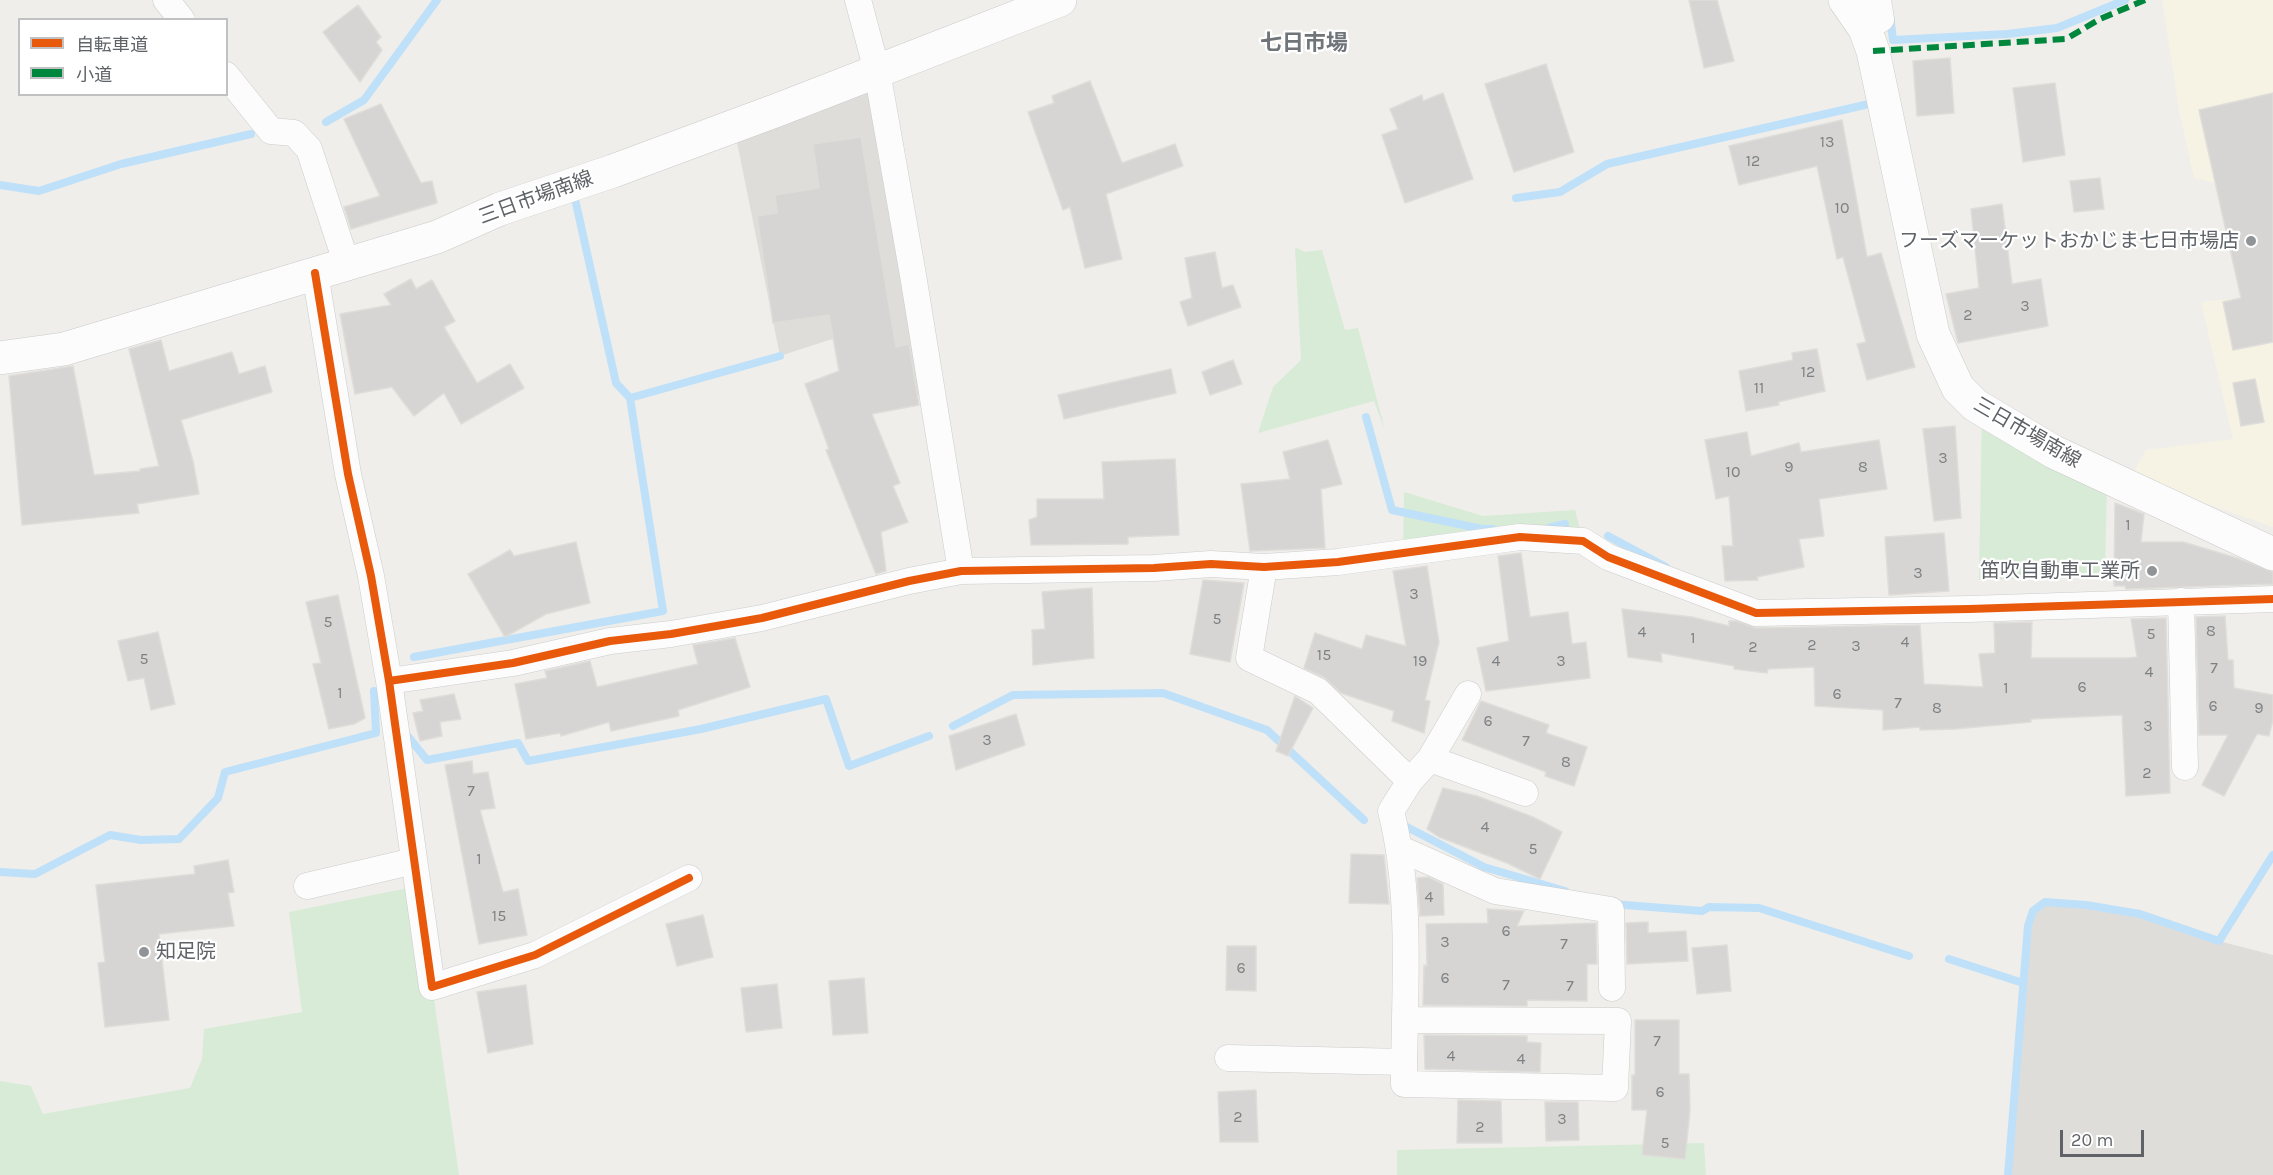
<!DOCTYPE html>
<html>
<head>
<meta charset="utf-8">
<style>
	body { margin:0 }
	#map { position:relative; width:2273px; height:1175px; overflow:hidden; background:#efeeea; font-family:Karla,"Noto Sans JP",sans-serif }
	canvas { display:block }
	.legend { position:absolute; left:18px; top:18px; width:210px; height:78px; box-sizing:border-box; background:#fff; border:2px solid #bfc1c3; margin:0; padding:8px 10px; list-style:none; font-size:18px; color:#5f6368 }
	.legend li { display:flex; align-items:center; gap:12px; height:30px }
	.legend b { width:30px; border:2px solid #bfc1c3 }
	.scale { position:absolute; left:2060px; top:1130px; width:84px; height:27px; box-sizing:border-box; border:3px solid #5f6368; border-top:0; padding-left:8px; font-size:18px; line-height:21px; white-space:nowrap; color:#5f6368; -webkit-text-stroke:4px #fff; paint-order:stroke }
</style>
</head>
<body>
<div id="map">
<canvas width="2273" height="1175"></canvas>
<ul class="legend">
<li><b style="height:8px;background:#e8590c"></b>自転車道</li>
<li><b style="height:8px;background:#00873e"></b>小道</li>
</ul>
<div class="scale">20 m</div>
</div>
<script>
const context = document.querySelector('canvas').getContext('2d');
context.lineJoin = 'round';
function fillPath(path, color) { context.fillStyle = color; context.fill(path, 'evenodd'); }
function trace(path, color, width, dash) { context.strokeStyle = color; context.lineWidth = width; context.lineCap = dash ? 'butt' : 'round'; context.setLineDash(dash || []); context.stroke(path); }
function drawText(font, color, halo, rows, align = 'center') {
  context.font = font + ' Karla,"Noto Sans JP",sans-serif'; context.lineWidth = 4.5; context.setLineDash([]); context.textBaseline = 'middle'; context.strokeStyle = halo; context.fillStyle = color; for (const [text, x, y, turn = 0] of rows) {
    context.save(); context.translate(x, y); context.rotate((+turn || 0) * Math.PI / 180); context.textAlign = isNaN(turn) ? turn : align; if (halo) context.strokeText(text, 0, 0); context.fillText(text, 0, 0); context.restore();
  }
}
const commercial = new Path2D(`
	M2162 0H2273V527L2131 477 2146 450 2233 439 2201 302 2241 298 2216 183 2194 178 2180 115Z`);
const industrial = new Path2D(`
	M879 86 934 395 894 396 877 332 829 340 780 356 736 137Z
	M2045 902 2086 905 2140 914 2219 941 2273 955V1175H2008L2028 926 2033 911Z`);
const green = new Path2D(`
	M1295 247 1305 252 1322 250 1345 330 1358 328 1385 430 1374 401 1258 433 1273 387 1301 360Z
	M1982 415 2107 482 2105 576 1979 580Z
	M1404 492 1483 516 1575 510 1583 541 1403 554Z
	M418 886 459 1175H0V1081L31 1086 43 1114 190 1088 202 1059 204 1029 302 1012 289 912Z
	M1704 1143 1706 1175H1397V1150Z`);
const stream = new Path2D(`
	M1890 15 1893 40 2007 34 2057 28 2125 0
	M326 122 364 100 437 0
	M0 185 39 191 121 164 251 134
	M573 190 616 383 630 398
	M1516 198 1560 192 1607 164 1869 104
	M1366 417 1392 510 1482 529H1493
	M1548 528 1565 524
	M1608 536 1666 567
	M414 657 663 611 630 398 780 356
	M953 726 1013 695 1163 693 1267 730 1364 820
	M406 734 427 760 518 743 528 761 701 729 826 699 849 766 929 736
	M1405 826 1484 867 1565 891
	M0 872 35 874 110 835 141 840 179 839 218 798 225 772 376 733 374 691
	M1612 904 1702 911 1709 907 1759 908 1909 956
	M1949 959 2023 983
	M2008 1175 2028 926 2033 911 2045 902 2086 905 2140 914 2219 941 2273 855`);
const building = new Path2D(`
	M1689 0H1717L1734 61 1704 68Z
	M358 5 381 37 376 42 382 50 360 82 323 32Z
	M1950 58 1954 113 1917 116 1913 61Z
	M1546 64 1574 152 1514 172 1485 84Z
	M1090 81 1122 163 1175 144 1183 166 1106 194 1122 259 1085 268 1070 207 1063 210 1028 112 1054 103 1052 96Z
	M2055 83 2065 155 2023 162 2013 88Z
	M1443 93 1473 179 1405 203 1382 135 1398 129 1390 109 1422 95 1423 101Z
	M2273 93V342L2233 350 2223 302 2241 298 2199 110Z
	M381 104 421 183 432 181 437 203 351 229 344 207 380 196 344 119Z
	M1842 120 1867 257 1881 253 1915 367 1867 380 1857 344 1866 342 1843 257 1837 259 1817 166 1739 185 1729 146Z
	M861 137 896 347 909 344 919 405 872 414 900 483 893 486 908 522 881 532 886 571 876 574 826 450 829 449 805 384 839 371 829 315 773 323 757 216 777 213 775 195 819 188 813 144Z
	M2100 178 2104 209 2074 212 2070 181Z
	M2002 204 2012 284 2041 279 2048 326 1958 343 1946 294 1979 288 1971 209Z
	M1215 252 1222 288 1233 285 1241 307 1188 326 1180 302 1192 298 1185 258Z
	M411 279 416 289 432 280 455 321 444 327 477 383 510 364 524 388 461 424 444 393 414 416 392 387 355 394 340 314 391 305 384 294Z
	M161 340 169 371 232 352 239 374 265 366 272 392 181 420 193 461 199 494 137 504 139 513 22 525 9 376 73 366 94 475 140 471V469L159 466 129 349Z
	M1817 349 1825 391 1778 402 1779 405 1746 411 1739 371 1793 360 1792 353Z
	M1233 360 1242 384 1210 395 1202 372Z
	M1171 369 1176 393 1064 419 1058 395Z
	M2255 379 2264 422 2241 426 2233 383Z
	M1955 426 1961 518 1934 521 1923 429Z
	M1747 432 1751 456 1799 443 1801 452 1879 440 1887 489 1819 499 1824 536 1799 539 1804 567 1757 577 1758 580 1725 581 1722 546H1733L1729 496 1716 499 1705 440Z
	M1328 440 1342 484 1321 489 1325 548 1250 551 1241 484 1290 479 1283 452Z
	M1175 459 1179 535 1128 537V544L1031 545 1029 520 1037 517V499H1104L1102 462Z
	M2115 503 2144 514 2141 542H2183L2237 558 2273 572V584L2126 589 2125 586H2114Z
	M1944 533 1949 591 1889 595 1885 537Z
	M576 542 590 603 546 614 505 637 468 574 510 550 514 556Z
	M1521 553 1530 617 1568 612 1572 644 1586 642 1590 678 1486 691 1477 648 1509 641 1498 556Z
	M1427 566 1439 642 1425 700 1430 701 1424 733 1392 721 1394 711 1341 693 1325 678 1304 668 1315 633 1362 649 1366 635 1406 646 1393 571Z
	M1203 580 1244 583 1230 662 1190 654Z
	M1092 588 1094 658 1033 665 1032 630 1045 629 1042 592Z
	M338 595 365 718 354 724 329 729 313 664 321 663 306 602Z
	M1622 609 1692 617 1729 626V621H1736L1756 628 1920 625 1924 684 1983 687 1979 654 1995 653 1994 623 2032 622 2031 658H2128L2137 657 2131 619 2166 618 2170 793 2126 796 2122 715 2031 719V722L1955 729 1920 730V727L1883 730V710L1815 706 1814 667 1768 669 1767 673 1734 669V666L1661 653 1662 662 1628 657Z
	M2225 616 2228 660H2233L2234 688 2273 695V720L2269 736 2257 734 2224 796 2202 785 2228 735H2199L2196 617Z
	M158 632 175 704 151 710 144 678 128 681 118 641Z
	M735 638 750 687 678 710 679 716 611 731 609 722 561 736 560 733 526 739 515 684 547 678 545 671 590 661 597 687 698 664 693 645Z
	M454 694 461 719 440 722 442 736 420 741 413 713 423 711 420 700Z
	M1295 696 1313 708 1288 756 1276 751Z
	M1481 701 1549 725 1546 733 1587 747 1574 786 1545 776 1546 772 1462 740Z
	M1016 714 1025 745 956 770 949 736Z
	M472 761 473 774 488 772 495 808 480 810 503 892 518 889 527 935 479 944 445 765Z
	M1443 788 1477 796 1533 817 1562 832 1540 879 1507 863 1439 837 1427 829Z
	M1351 854 1384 855 1389 904 1349 903Z
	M228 860 234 892 228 893 234 926 159 934 169 1020 105 1027 98 963 105 962 96 885 195 874 194 866Z
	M1428 877 1443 884 1444 915 1420 916 1417 878Z
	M1487 909 1524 911 1517 926 1596 923 1597 964H1587V1001L1527 1000V1006L1423 1005 1424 965 1427 966 1426 924 1488 923Z
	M703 915 713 957 677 966 666 924Z
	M1648 922V933L1686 931 1688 961 1627 964 1626 923Z
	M1727 945 1731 991 1697 994 1692 948Z
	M1227 946H1256V991L1226 990Z
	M864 978 868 1033 833 1035 829 981Z
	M777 984 782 1028 746 1032 741 988Z
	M526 985 533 1044 488 1053 477 992Z
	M1635 1020H1679V1074H1689L1690 1110 1685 1159 1642 1155 1647 1110H1632V1075H1635Z
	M1424 1035 1527 1036V1042L1541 1043 1540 1072 1425 1069Z
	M1256 1090 1258 1142H1220L1218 1092Z
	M1458 1100 1501 1101 1502 1143H1457Z
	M1545 1102H1578L1579 1140 1546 1141Z`);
const street = new Path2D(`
	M166 0 182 20
	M858 0 877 71 913 275 961 571
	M1865 29 1881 19 1878 0
	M226 75 271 131 294 133 309 149 346 262
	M315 273 348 474 371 576 389 681 432 987 535 955 689 878
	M1264 567 1249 658 1318 691 1410 781 1430 759 1468 694
	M2181 601 2185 767
	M389 681 513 663 610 641 671 634 762 618 909 581 961 571 1154 568 1211 564 1264 567 1338 562 1520 537 1583 541 1608 557 1756 613 1969 609 2273 599
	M1430 759 1525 793
	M1401 849 1495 891 1611 910 1612 988
	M307 886 414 861
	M1405 1020 1618 1021 1615 1088 1404 1084C1404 996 1413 897 1391 811L1410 781
	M1228 1058 1404 1062`);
const secondary = new Path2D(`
	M1845 0 1865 29 1873 51 1933 334 1958 388 1975 405 2054 452 2273 554
	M0 358 64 349 437 237 500 209 613 171 780 109 1060 0`);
const quiet = new Path2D(`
	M1873 51 2066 39 2100 19 2145 0`);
const cycleway = new Path2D(`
	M315 273 348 474 371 576 389 681 432 987 535 955 689 878
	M389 681 513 663 610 641 671 634 762 618 909 581 961 571 1154 568 1211 564 1264 567 1338 562 1520 537 1583 541 1608 557 1756 613 1969 609 2273 599`);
const markers = [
	[2251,241,6,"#919496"],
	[2152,571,6,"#919496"],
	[144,952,6,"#919496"]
];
const numberNames = [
	["13",1827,142],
	["12",1753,161],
	["10",1842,208],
	["3",2025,306],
	["2",1968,315],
	["12",1808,372],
	["11",1759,388],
	["3",1943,458],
	["9",1789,467],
	["8",1863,467],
	["10",1733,472],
	["1",2128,525],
	["3",1918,573],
	["3",1414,594],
	["5",1217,619],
	["5",328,622],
	["8",2211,631],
	["4",1642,632],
	["5",2151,634],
	["1",1693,638],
	["4",1905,642],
	["2",1812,645],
	["3",1856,646],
	["2",1753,647],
	["15",1324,655],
	["5",144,659],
	["19",1420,661],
	["4",1496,661],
	["3",1561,661],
	["7",2214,668],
	["4",2149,672],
	["6",2082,687],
	["1",2006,688],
	["1",340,693],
	["6",1837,694],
	["7",1898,703],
	["6",2213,706],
	["8",1937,708],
	["9",2259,708],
	["6",1488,721],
	["3",2148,726],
	["3",987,740],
	["7",1526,741],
	["8",1566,762],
	["2",2147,773],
	["7",471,791],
	["4",1485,827],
	["5",1533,849],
	["1",479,859],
	["4",1429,897],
	["15",499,916],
	["6",1506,931],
	["3",1445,942],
	["7",1564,944],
	["6",1241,968],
	["6",1445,978],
	["7",1506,985],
	["7",1570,986],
	["7",1657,1041],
	["4",1451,1056],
	["4",1521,1059],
	["6",1660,1092],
	["2",1238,1117],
	["3",1562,1119],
	["2",1480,1127],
	["5",1665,1143]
];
const streetNames = [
	["三日市場南線",536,198,-20],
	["三日市場南線",2027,433,30]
];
const poiNames = [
	["フーズマーケットおかじま七日市場店",2239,241],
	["笛吹自動車工業所",2140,571],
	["知足院",156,952,"left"]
];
const quarterNames = [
	["七日市場",1304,44]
];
fillPath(commercial, '#f7f3e4');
fillPath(industrial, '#dfddda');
fillPath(green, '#d8ebd6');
trace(stream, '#bfe0f9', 8);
fillPath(building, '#d6d5d3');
trace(building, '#deddd9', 1.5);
trace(street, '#cbcccc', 27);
trace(secondary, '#cacacb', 34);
trace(street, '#fdfcfc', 26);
trace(secondary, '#fdfcfc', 33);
trace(quiet, '#00873e', 6, [12, 6]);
trace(cycleway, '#e8590c', 8);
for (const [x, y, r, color] of markers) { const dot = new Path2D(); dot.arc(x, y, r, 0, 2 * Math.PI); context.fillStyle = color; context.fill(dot); trace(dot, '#fff', 2); }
drawText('16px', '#7e8184', null, numberNames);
drawText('20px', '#5f6368', '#fff', streetNames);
drawText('20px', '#5f6368', '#fff', poiNames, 'right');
drawText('bold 22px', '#70757a', '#fff', quarterNames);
</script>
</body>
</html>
